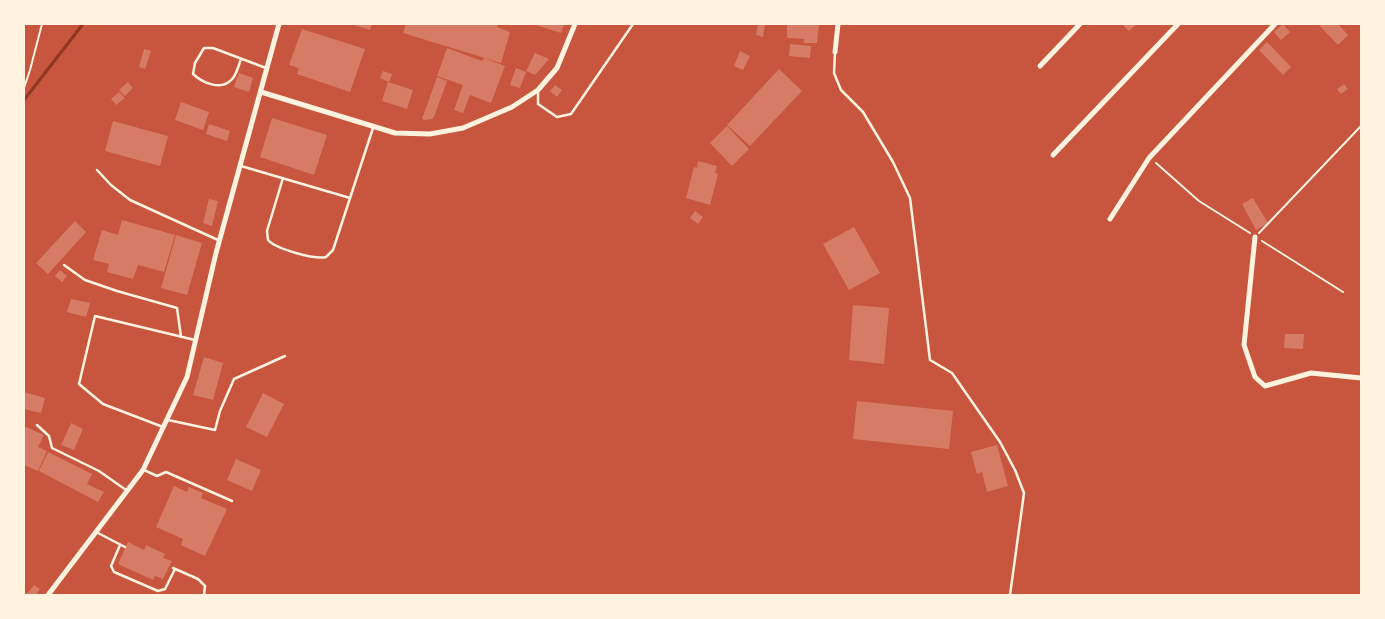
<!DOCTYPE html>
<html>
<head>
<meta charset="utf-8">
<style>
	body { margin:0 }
	#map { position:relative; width:1385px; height:619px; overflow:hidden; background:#c8553d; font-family:"IBM Plex Serif",serif }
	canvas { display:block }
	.frame { position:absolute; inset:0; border:25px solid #fff3e0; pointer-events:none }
</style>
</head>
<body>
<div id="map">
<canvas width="1385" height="619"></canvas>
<div class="frame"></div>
</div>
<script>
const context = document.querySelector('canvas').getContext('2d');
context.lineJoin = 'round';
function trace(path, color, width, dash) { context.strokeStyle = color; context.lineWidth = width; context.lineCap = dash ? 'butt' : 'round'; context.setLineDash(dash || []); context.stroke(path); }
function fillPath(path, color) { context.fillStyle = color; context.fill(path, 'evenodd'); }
const stream = new Path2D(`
	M24 100 83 24`);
const building = new Path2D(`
	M351 24H372L370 30Z
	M406 24H498L497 27 510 32 501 63 403 33Z
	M533 24H564L561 33Z
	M758 24H765L763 37 756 35Z
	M787 24H819L817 43H804V39L787 38Z
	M1122 24H1137L1129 31Z
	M1283 24 1290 32 1281 40 1274 32Z
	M1318 24H1338L1348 35 1338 45Z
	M302 29 365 49 350 92 297 74 299 68 289 65Z
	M1267 42 1291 67 1283 75 1259 50Z
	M790 44 811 46 810 58 789 56Z
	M447 48 482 61 484 58 505 66 491 103 470 95 463 113 454 110 463 85 437 76Z
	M144 49 151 51 145 69 139 67Z
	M740 51 750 56 743 70 734 66Z
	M535 53 549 59 535 75 526 71Z
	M516 68 526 72 520 88 510 85Z
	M779 69 802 91 750 146 727 125Z
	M383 71 392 74 389 82 380 78Z
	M239 73 253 78 249 92 234 87Z
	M437 77 447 81 434 117 432 119 425 120 422 119Z
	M128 82 133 88 125 96 119 90Z
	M388 82 413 90 407 109 382 101Z
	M1344 84 1348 89 1341 94 1337 89Z
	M555 85 562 90 557 97 550 91Z
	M119 92 125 98 116 105 111 99Z
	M181 102 209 112 203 130 175 120Z
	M272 118 327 135 314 175 260 157Z
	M113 121 168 136 160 166 105 151Z
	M209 124 230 131 227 141 206 134Z
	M727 126 749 149 732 166 710 143Z
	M698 161 717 166 715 173 718 174 710 205 686 198 694 167 697 168Z
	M1253 198 1268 223 1256 230 1242 204Z
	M209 199 218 201 212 226 203 223Z
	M695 211 703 217 698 224 690 218Z
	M122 220 175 235 164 272 138 265 133 279 107 272 109 264 93 260 102 230 118 235Z
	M75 221 86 232 48 274 36 263Z
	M854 227 880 273 849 290 823 244Z
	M176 235 202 243 187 295 161 288Z
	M60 270 67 276 62 282 55 276Z
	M71 299 90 303 86 317 67 312Z
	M853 305 889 308 884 364 849 360Z
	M1285 334H1304L1303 349 1284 348Z
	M204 357 223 363 213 400 193 395Z
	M24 392 45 398 41 413 24 409Z
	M263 393 284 404 267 437 246 427Z
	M857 401 953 411 949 449 853 439Z
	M71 423 83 429 74 450 61 445Z
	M24 426 44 435 38 447 47 451 38 471 24 465Z
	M997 445 1008 486 987 492 982 472 977 474 971 452Z
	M48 452 92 474 87 484 104 492 98 502 39 471Z
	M236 459 261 470 252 491 227 480Z
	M174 486 187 492 189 487 203 493 201 498 227 509 205 556 181 545 183 539 156 527Z
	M128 542 144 550 146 545 165 554 163 558 172 561 163 579 155 576 153 580 118 564Z
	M34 585 40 589 36 595H26Z`);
const path = new Path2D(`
	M24 88 30 70 42 24
	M1156 163 1199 201 1250 233
	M1259 233 1361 126
	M1262 241 1343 292`);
const service = new Path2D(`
	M835 53 834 73 841 90 863 112 893 162 910 198 930 360 952 373 1000 442 1015 470 1024 493 1010 595
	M241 59C239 64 237 73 233 78 222 92 203 83 193 74L195 63 204 48H213L266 68
	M538 91V104L557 117 571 114 633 24
	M241 166 350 198
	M97 170 111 185 130 200 218 240
	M283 178 267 231 268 240C276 249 315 260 326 257L333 250 373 128
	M64 265 85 280 117 291 177 308 181 337
	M168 420 215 430 220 411 234 379 285 356
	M37 425 49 436 52 448 99 471 126 490
	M163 427 103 404 79 384 95 316 195 340
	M144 470 157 476 166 472 232 501
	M96 532 125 547
	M120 545 111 566 114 572 158 591 165 589 175 569
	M173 568 198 579 205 586 204 595`);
const minor = new Path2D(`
	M835 52 838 24
	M1040 66 1080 24
	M261 92 395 133 430 134 463 128 512 107 538 90 557 68 575 24
	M1053 155 1178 24
	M1110 219 1149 158 1275 24
	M1255 237 1244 345 1255 377 1265 386 1311 373 1361 378
	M48 595 143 470 187 377 216 253 279 24`);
trace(stream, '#8f3625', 3);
fillPath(building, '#d67c66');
trace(path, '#fff3e0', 2);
trace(service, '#fff3e0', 2.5);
trace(minor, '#fff3e0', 5);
</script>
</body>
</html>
